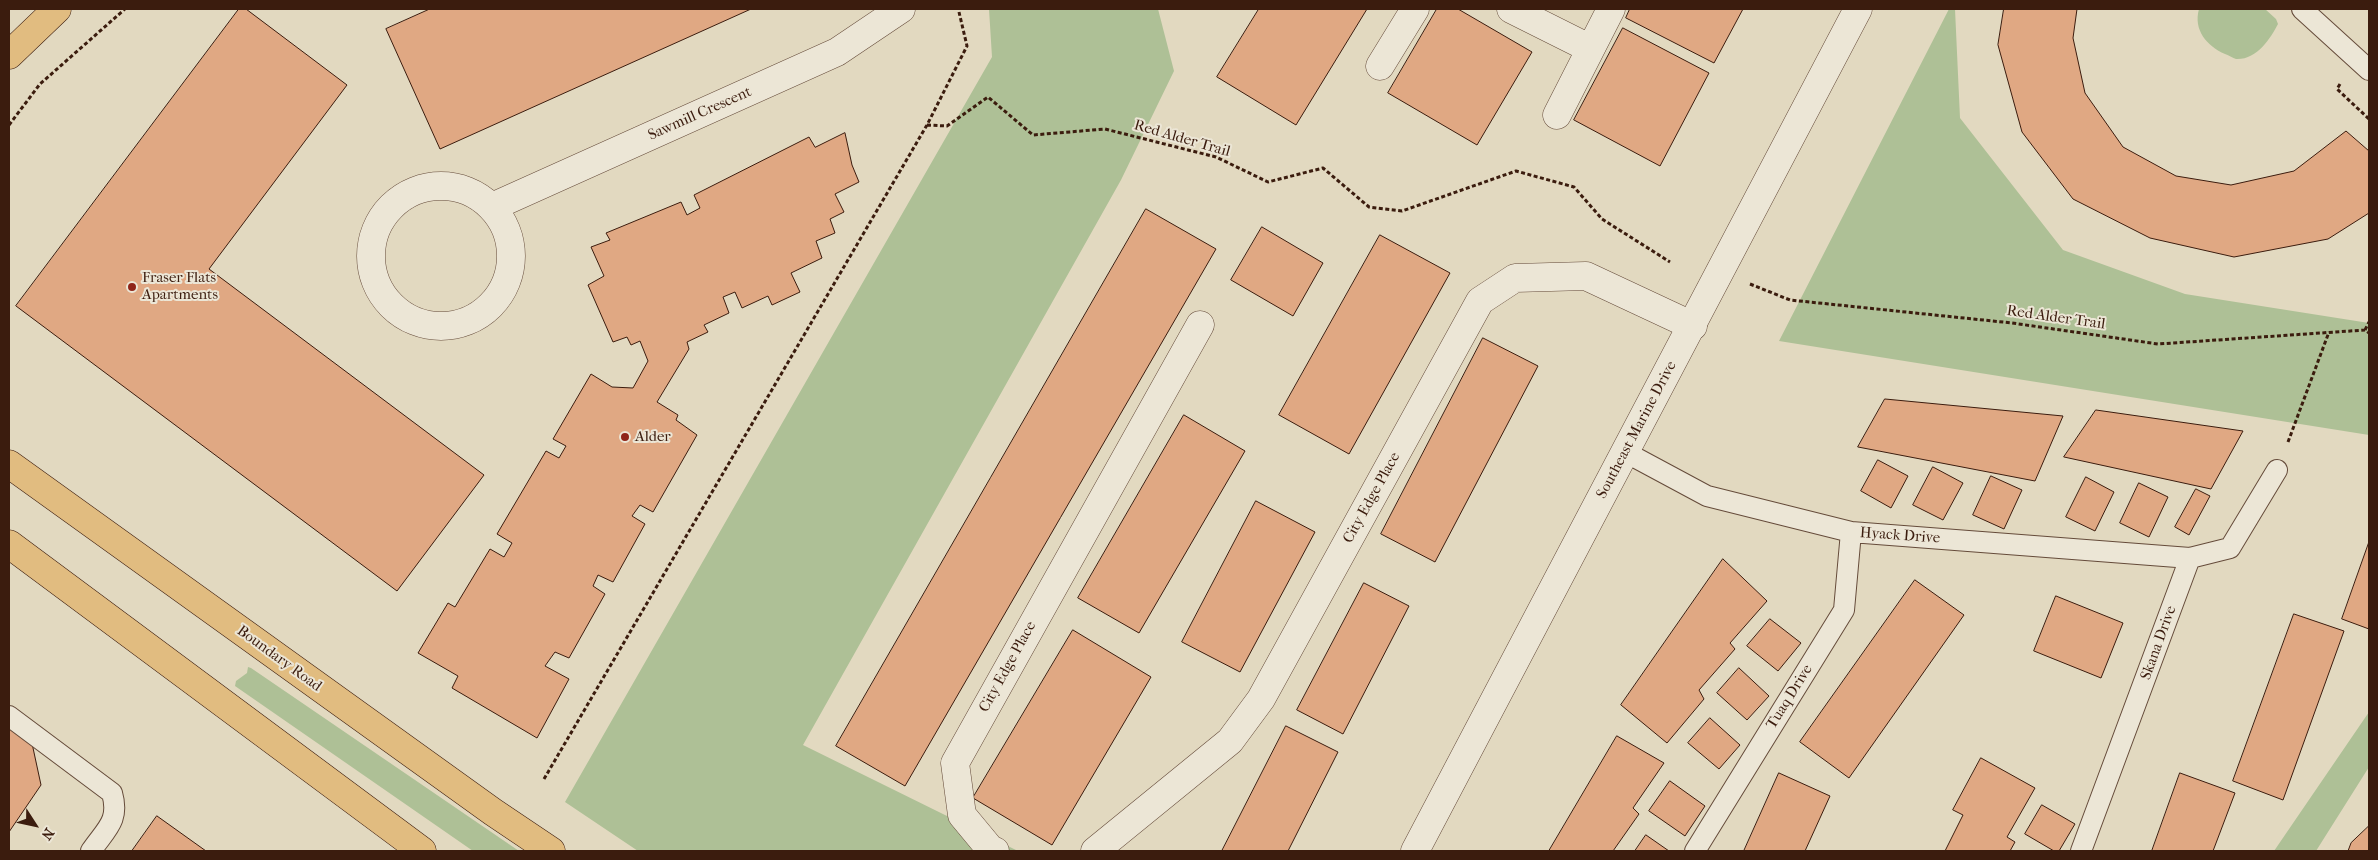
<!DOCTYPE html>
<html>
<head>
<meta charset="utf-8">
<style>
	body { margin:0 }
	#map { position:relative; width:2378px; height:860px; overflow:hidden; background:#e2d9c0; font-family:"IM FELL French Canon",serif }
	canvas { display:block }
	.frame { position:absolute; inset:0; border:10px solid #3b1c0e; pointer-events:none }
	.north { position:absolute; left:10px; top:800px; width:50px; height:50px; -webkit-text-stroke:4px #ece6d6; paint-order:stroke; rotate:125deg; font-size:14px; font-weight:700; line-height:20px; text-align:center; color:#3b1c0e }
	.north::after { content:''; display:block; margin:auto; width:18px; height:22px; background:#3b1c0e; clip-path:polygon(50% 0,100% 100%,50% 72%,0 100%) }
</style>
</head>
<body>
<div id="map">
<canvas width="2378" height="860"></canvas>
<div class="frame"></div>
<div class="north">N</div>
</div>
<script>
const context = document.querySelector('canvas').getContext('2d');
context.lineJoin = 'round';
function fillPath(path, color) { context.fillStyle = color; context.fill(path, 'evenodd'); }
function trace(path, color, width, dash) { context.strokeStyle = color; context.lineWidth = width; context.lineCap = dash ? 'butt' : 'round'; context.setLineDash(dash || []); context.stroke(path); }
function drawText(font, color, halo, rows, align = 'center') {
  context.font = font + ' "IM FELL French Canon",serif'; context.lineWidth = 4; context.setLineDash([]); context.textBaseline = 'middle'; context.strokeStyle = halo; context.fillStyle = color; for (const [text, x, y, turn = 0] of rows) {
    context.save(); context.translate(x, y); context.rotate((+turn || 0) * Math.PI / 180); context.textAlign = isNaN(turn) ? turn : align; if (halo) context.strokeText(text, 0, 0); context.fillText(text, 0, 0); context.restore();
  }
}
const green = new Path2D(`
	M989 9H1158L1174 71 1121 180 803 745 1018 851H638L565 802 992 57Z
	M1949 9H1955L1960 118 2063 250 2185 294 2369 323V435L1779 341Z
	M2199 9H2265L2276 19 2278 24C2270 39 2257 60 2236 59 2233 58 2228 55 2225 54 2207 46 2193 30 2199 9Z
	M248 667 251 668 519 851H473L235 686 236 681 247 673Z
	M2369 712V767L2316 851H2274Z`);
const building = new Path2D(`
	M239 9H246L347 85 209 269 484 475 397 591 16 306Z
	M430 9H751L440 149 386 29Z
	M1259 9H1367L1296 125 1217 77Z
	M1437 9H1458L1532 52 1477 145 1388 93Z
	M1630 9H1743L1714 63 1626 18Z
	M2004 9H2077L2073 38 2085 93 2123 147 2176 176 2231 185 2294 171 2346 131 2369 151V213L2328 239 2234 257 2150 238 2073 199 2022 132 1998 45Z
	M1623 28 1709 73 1660 166 1574 120Z
	M845 133 852 165 859 182 835 194 844 212 830 219 835 233 816 241 822 258 791 273 800 292 772 305 768 296 742 308 735 292 723 297 729 313 704 325 708 332 687 342 689 349 657 402 678 415 676 420 697 435 653 512 640 505 632 516 645 524 613 582 598 575 593 586 605 594 569 658 555 652 545 666 569 679 537 738 452 688 458 676 418 653 448 603 455 607 490 549 504 557 512 543 497 534 546 451 559 458 566 446 553 439 591 374 612 387 633 388 648 361 640 341 631 345 627 337 613 342 588 285 604 276 591 247 610 240 606 233 681 202 687 215 700 208 694 195 809 137 815 147Z
	M1146 209 1216 249 905 786 836 746Z
	M1262 227 1323 263 1293 316 1231 280Z
	M1380 235 1450 273 1349 454 1279 415Z
	M1483 338 1538 366 1435 562 1381 534Z
	M1885 399 2063 416 2035 481 1858 447Z
	M2096 410 2243 431 2211 489 2064 457Z
	M1184 415 1245 451 1139 633 1078 598Z
	M1878 460 1908 476 1891 508 1861 491Z
	M1933 467 1963 483 1943 520 1913 505Z
	M1991 476 2022 490 2004 529 1973 515Z
	M2086 477 2114 492 2095 531 2066 517Z
	M2139 483 2168 497 2149 537 2120 523Z
	M2196 489 2210 496 2189 535 2175 527Z
	M1256 501 1315 532 1240 672 1182 642Z
	M2369 542V629L2342 619Z
	M1723 559 1767 601 1730 643 1735 649 1699 690 1704 699 1667 743 1621 705Z
	M1915 580 1964 615 1849 778 1800 742Z
	M1364 583 1409 606 1343 734 1297 710Z
	M2056 596 2123 623 2101 678 2034 651Z
	M2294 614 2344 631 2283 800 2233 781Z
	M1770 619 1801 643 1778 671 1747 646Z
	M1073 630 1151 677 1052 845 973 798Z
	M1739 668 1769 696 1747 720 1717 693Z
	M1710 718 1740 745 1719 769 1688 743Z
	M9 720 30 734 41 785 9 832Z
	M1286 726 1338 752 1288 851H1222Z
	M1617 736 1664 763 1633 808 1639 814 1613 851H1549Z
	M1981 758 2035 788 2007 837 2015 842 2010 851H1945L1963 815 1953 810Z
	M1779 773 1830 796 1805 851H1744Z
	M2180 773 2235 793 2213 851H2152Z
	M1670 781 1705 806 1685 836 1649 811Z
	M2042 805 2075 824 2059 851H2054L2025 834Z
	M157 816 206 851H132Z
	M2369 826V851H2348L2351 843Z
	M1646 835 1669 851H1635Z`);
const path = new Path2D(`
	M2340 84 2337 89 2369 119
	M9 125 40 84 125 9
	M927 125 947 126 988 97 1033 135 1105 129 1216 157 1268 182 1323 168 1369 207 1402 211 1516 171 1574 187 1602 219 1670 262
	M1750 284 1790 300 2012 323 2158 344 2365 330 2369 333
	M2365 330 2369 322
	M2288 442 2329 332
	M544 779 927 125 967 46 959 12`);
const service = new Path2D(`
	M2302 9 2369 70
	M1625 452 1707 496 1851 532 2190 558
	M9 716 112 793C120 821 106 829 91 851
	M1695 851 1844 610 1851 532
	M2081 851 2190 558 2230 548 2277 470`);
const minor = new Path2D(`
	M1511 9 1589 48
	M1380 66 1415 9
	M1557 115 1611 9
	M371 256a70 70 0 1 1 140 0a70 70 0 1 1-140 0Z
	M492 207 837 52 901 9
	M995 851 991 850 962 815 955 763 1200 325
	M1095 851 1230 741 1261 699 1480 301 1515 278 1586 276 1693 326`);
const tertiary = new Path2D(`
	M1415 851 1858 9`);
const primary = new Path2D(`
	M9 55 57 9
	M9 464 493 812 551 851
	M9 544 422 851`);
const markers = [
	[132,287,5,"#8f2418"],
	[625,437,5,"#8f2418"]
];
const streetNames = [
	["Sawmill Crescent",700,114,-24],
	["Red Alder Trail",1182,139,16],
	["Red Alder Trail",2056,318,8],
	["Southeast Marine Drive",1637,430,-62],
	["City Edge Place",1372,498,-61],
	["Hyack Drive",1900,536,4],
	["Skana Drive",2159,643,-70],
	["Boundary Road",279,659,36],
	["City Edge Place",1008,667,-61],
	["Tuaq Drive",1790,697,-58]
];
const poiNames = [
	["Fraser Flats",142,278],
	["Apartments",142,295],
	["Alder",635,437]
];
fillPath(green, '#aec096');
fillPath(building, '#e0a883');
trace(building, '#3b1c0e', 1);
trace(service, '#654b3a', 22);
trace(minor, '#654b3a', 29);
trace(tertiary, '#654b3a', 29);
trace(primary, '#3b1c0e', 29);
trace(path, '#3b1c0e', 3, [4, 2.5]);
trace(service, '#ece6d6', 20);
trace(minor, '#ece6d6', 28);
trace(tertiary, '#ece6d6', 28);
trace(primary, '#e1bc80', 28);
for (const [x, y, r, color] of markers) { const dot = new Path2D(); dot.arc(x, y, r, 0, 2 * Math.PI); context.fillStyle = color; context.fill(dot); trace(dot, '#ece6d6', 2); }
drawText('15px', '#3b1c0e', '#ece6d6', streetNames);
drawText('15px', '#3b1c0e', '#ece6d6', poiNames, 'left');
</script>
</body>
</html>
